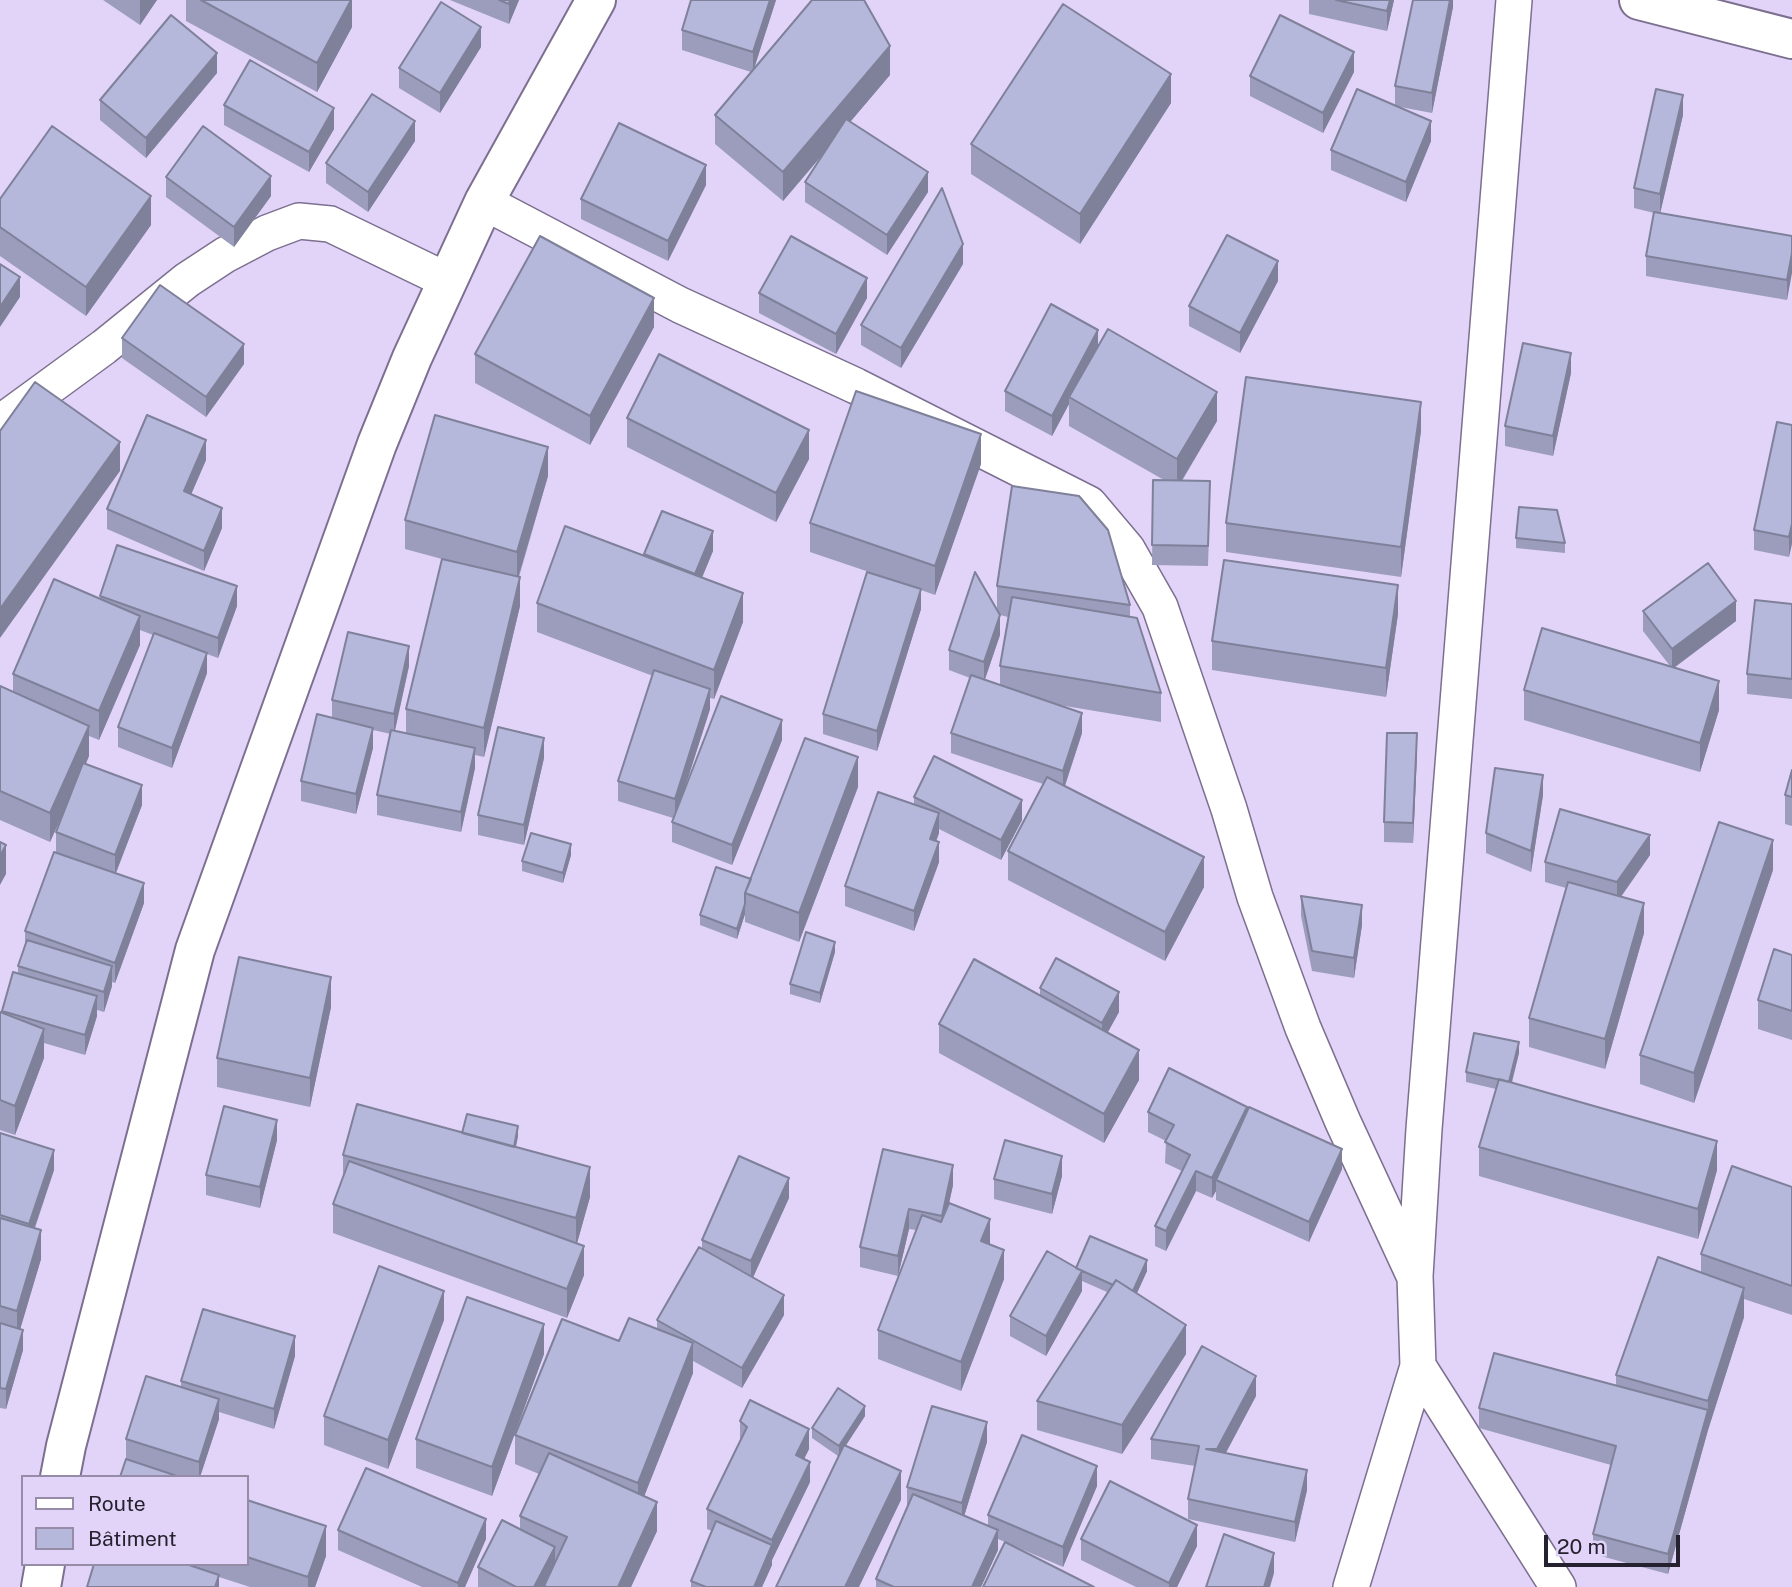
<!DOCTYPE html>
<html>
<head>
<meta charset="utf-8">
<style>
	body { margin:0 }
	#map { position:relative; width:1792px; height:1587px; overflow:hidden; background:#e1d4f8; font-family:"Public Sans",sans-serif }
	canvas { display:block }
	.legend { position:absolute; left:21px; top:1475px; width:228px; height:91px; box-sizing:border-box; background:#e1d4f8; border:2px solid #968ca8; margin:0; padding:9px 12px; list-style:none; font-size:21px; color:#26212f }
	.legend li { display:flex; align-items:center; gap:14px; height:35px }
	.legend b { width:35px; border:2px solid #968ca8 }
	.scale { position:absolute; left:1544px; top:1535px; width:136px; height:32px; box-sizing:border-box; border:4px solid #26212f; border-top:0; padding-left:9px; font-size:21px; line-height:24px; white-space:nowrap; color:#26212f; -webkit-text-stroke:5px #e1d4f8; paint-order:stroke }
</style>
</head>
<body>
<div id="map">
<canvas width="1792" height="1587"></canvas>
<ul class="legend">
<li><b style="height:9px;background:#fff"></b>Route</li>
<li><b style="height:19px;background:#b5b7db"></b>Bâtiment</li>
</ul>
<div class="scale">20 m</div>
</div>
<script>
const context = document.querySelector('canvas').getContext('2d');
context.lineJoin = 'round';
function trace(path, color, width, dash) { context.strokeStyle = color; context.lineWidth = width; context.lineCap = dash ? 'butt' : 'round'; context.setLineDash(dash || []); context.stroke(path); }
function fillPath(path, color) { context.fillStyle = color; context.fill(path, 'evenodd'); }
const minor = new Path2D(`
	M484 202 680 305 856 386 1089 504 1127 549 1160 607 1229 809 1255 897 1303 1028 1343 1122 1413 1273
	M0 423 104 347 187 280 225 255 267 233 299 221 330 224 448 281
	M1418 1366 1558 1587
	M1351 1587 1418 1366 1415 1276 1424 1129 1514 0`);
const tertiary = new Path2D(`
	M60 1477 66 1446 195 950 377 444 412 358 484 202 596 0
	M41 1587 45 1564`);
const secondary = new Path2D(`
	M1639 0 1792 39`);
const wall = new Path2D(`
	M103 0H157L140 25Z
	M186 0H352V27L317 92 186 21Z
	M450 0H519L509 24Z
	M776 0 754 68 890 75 850 122 928 192 887 255 805 202V182L825 152 783 201 715 144V115L751 72 682 50V30Z
	M1309 0H1394L1387 31 1309 14Z
	M1453 0V7L1432 113 1395 106V86Z
	M481 47 440 113 399 88V68Z
	M1354 72 1323 133 1250 96V76Z
	M217 73 146 158 100 120V100Z
	M1171 103 1080 244 971 174V144Z
	M224 105 334 129 309 172 224 125Z
	M1683 115 1660 213 1792 236 1787 300 1646 276V256L1654 213 1634 208V188Z
	M415 141 368 212 326 183V163Z
	M1431 141 1406 202 1331 170V150Z
	M166 177 271 196 234 247 166 197Z
	M706 185 668 261 581 219V199Z
	M0 199 151 225 86 316 0 256Z
	M963 264 901 368 861 345V325Z
	M1278 281 1240 353 1189 326V306Z
	M759 293 867 298 836 354 759 313Z
	M654 327 590 445 475 383V354Z
	M122 338 244 364 206 417 122 358Z
	M1098 346 1217 421 1182 481 1210 501 1208 566 1152 565 1153 480H1164L1069 426V404L1052 436 1005 411V391Z
	M1571 373 1553 456 1505 446V426Z
	M627 418 809 459 776 522 627 447Z
	M1792 425 1789 557 1754 550V530Z
	M1421 431 1401 577 1226 552V523Z
	M206 460 191 494 222 528 204 571 107 529V509Z
	M981 464 935 595 921 590V609L877 751 823 734V714L875 574 810 552V523Z
	M548 476 519 577 520 606 484 757 475 755V768L461 832 377 815V795L391 734 373 730V748L356 814 301 801V781L332 718V700L409 666 395 731 406 733V709L442 559 405 549V520Z
	M1516 538 1565 543V553L1516 548Z
	M713 551 702 578 743 622 714 699 710 698V709L683 793 782 740 732 865 672 842V822L673 818 618 801V781L653 676 537 632V603L644 556V554Z
	M997 586 1130 605V617L1161 693V722L1059 705 1082 733 1065 786 1204 887 1165 961 1008 880V851L1043 784 951 753V733L970 678 949 670V650L997 609ZM1000 615 1008 617 1000 666V685L985 679 1000 635Z
	M100 596 237 606 218 658 207 654V673L172 768 118 747V727L153 635 140 630V645L99 740 89 736V756L86 764 142 805 116 873 144 903 115 983 112 982V986L104 1012 97 1010V1016L85 1055 44 1043V1058L15 1135 0 1130V1012L2 1013 18 974V966L25 944V931L56 852V832L64 811 50 842 0 820V686L13 692V674L100 599Z
	M1792 604V699L1747 694V674Z
	M1643 611 1736 621 1674 668 1719 710 1700 772 1524 720V690L1670 666 1643 631Z
	M1398 614 1386 697 1212 670V641Z
	M1417 753 1413 843 1384 842V822Z
	M544 758 524 845 478 835V815Z
	M1792 770V826L1785 824V795Z
	M858 787 799 942 745 922V914L737 939 700 925V915L751 879Z
	M1543 795 1531 872 1486 853V833Z
	M914 797 1022 820 1001 860 939 829V833L936 841 939 862 914 931 845 906V886L914 804Z
	M571 855 563 883 522 871V861Z
	M1650 855 1621 897 1644 933 1605 1069 1529 1047V1018L1566 888 1545 882V862Z
	M1773 870 1694 1103 1640 1084V1055Z
	M1301 896 1362 925 1354 978 1312 971 1301 916Z
	M835 952 820 1003 790 994V984Z
	M1792 955V1040L1758 1029V1000Z
	M1040 988 1119 1012 1107 1033 1139 1080 1104 1143 939 1053V1024L1040 996Z
	M331 1007 310 1107 217 1087V1058Z
	M1519 1053 1512 1083 1717 1170 1698 1239 1479 1176V1147L1496 1089 1466 1082V1072Z
	M1247 1110 1342 1169 1309 1242 1216 1200V1191L1212 1198 1196 1191 1166 1251 1155 1246V1226L1182 1171 1165 1163 1166 1141 1148 1132V1112Z
	M0 1133 54 1170 35 1228 41 1259 20 1329 23 1350 6 1409 0 1408Z
	M462 1133 518 1136 516 1147 590 1197 577 1243 584 1275 567 1318 333 1233V1204L343 1176V1155Z
	M277 1140 260 1208 206 1195V1175Z
	M883 1149 953 1185 949 1203 990 1245 1004 1279 961 1391 878 1359V1330L916 1230 909 1229 898 1276 860 1267V1247Z
	M1062 1176 1052 1214 994 1199V1179Z
	M1792 1187V1315L1744 1299V1317L1708 1430 1668 1574 1593 1554V1534L1611 1465 1479 1428V1408L1616 1386V1375L1701 1272V1254Z
	M789 1198 753 1277 784 1315 742 1388 693 1361V1373L644 1496 657 1531 631 1587H478V1567L520 1529V1516L539 1474 515 1464V1435L619 1341 657 1329V1320L702 1248V1240Z
	M1076 1268 1147 1271 1137 1293 1186 1354 1122 1454 1037 1430V1401L1107 1292 1082 1281V1291L1046 1356 1010 1336V1316Z
	M444 1320 388 1469 324 1445V1416Z
	M544 1354 492 1496 416 1468V1439Z
	M295 1356 274 1429 219 1412V1419L200 1477H182L126 1459V1439L181 1388V1381Z
	M1256 1396 1226 1453 1307 1490 1295 1542 1188 1519V1499L1195 1466 1151 1459V1439Z
	M865 1416 846 1445 901 1500 838 1456 812 1438V1428Z
	M740 1421 809 1449 804 1459 810 1482 772 1560V1565L762 1587H691V1581L712 1531 707 1529V1509L740 1441Z
	M987 1442 964 1516 988 1526V1515L1097 1486 1063 1567 998 1539V1550L981 1587H876V1579L907 1507V1487Z
	M247 1500 326 1556 315 1587H250L219 1577V1587L94 1564H247Z
	M338 1530 486 1539 465 1587H422L338 1550Z
	M1081 1539 1197 1546 1177 1587H1136L1081 1560Z`);
const shadedWall = new Path2D(`
	M140 0H157L140 25Z
	M351 0H352V27L317 92V63Z
	M510 0H519L509 24V4Z
	M770 0H776L753 72V52Z
	M1390 0H1394L1387 31V11Z
	M1450 0H1453V7L1432 113V93Z
	M481 27V47L440 113V93Z
	M890 46V75L783 201V172Z
	M1354 52V72L1323 133V113Z
	M217 53V73L146 158V138Z
	M1171 74V103L1080 244V214Z
	M1683 95V115L1660 214V194Z
	M334 108V129L309 172V152Z
	M415 121V141L368 212V192Z
	M1431 121V141L1406 202V182Z
	M706 165V185L668 261V241Z
	M928 172V192L887 255V235Z
	M271 176V196L234 247V227Z
	M151 196V225L86 316V287Z
	M963 244V264L901 368V348Z
	M1792 253V273L1787 300V280Z
	M1278 261V281L1240 353V333Z
	M20 277V297L0 327V307Z
	M867 278V298L836 354V334Z
	M654 298V327L590 445V416Z
	M1098 330V350L1069 397V404L1052 436V416Z
	M244 344V364L206 417V397Z
	M1571 353V373L1553 456V436Z
	M1217 392V421L1177 488V459Z
	M1421 402V431L1401 577V547Z
	M809 430V459L776 522V493Z
	M981 434V464L935 595V566Z
	M206 440V460L184 511V491Z
	M120 442V471L0 638V609Z
	M548 447V476L517 581V552Z
	M222 508V528L204 571V551Z
	M1792 524V544L1789 557V537Z
	M713 531V551L695 594V574Z
	M520 577V606L484 757V728Z
	M1398 585V614L1386 697V668Z
	M237 586V606L218 658V638Z
	M921 589V609L877 751V731Z
	M743 593V622L714 699V670Z
	M1736 601V621L1672 669V649Z
	M1000 615V635L984 682V662Z
	M140 616V645L99 740V711Z
	M409 646V666L394 734V714Z
	M207 653V673L172 768V748Z
	M1719 681V710L1700 772V743Z
	M710 689V709L675 819V799Z
	M1082 713V733L1063 791V771Z
	M782 720V740L732 865V845Z
	M89 726V756L50 842V813Z
	M373 728V748L356 814V794Z
	M1417 733V753L1413 843V823Z
	M544 738V758L524 845V825Z
	M475 748V768L461 832V812Z
	M858 757V787L799 942V913Z
	M1543 775V795L1531 872V851Z
	M142 785V805L115 875V855Z
	M1022 800V820L1001 860V840Z
	M939 813V833L930 859V839Z
	M1650 835V855L1617 902V882Z
	M1773 840V870L1694 1103V1073Z
	M939 842V862L914 931V911Z
	M571 844V855L563 883V873Z
	M6 845V874L0 885V856Z
	M1204 857V887L1165 961V932Z
	M144 883V903L115 983V963Z
	M1644 903V933L1605 1069V1039Z
	M745 904V914L737 939V929Z
	M1362 905V925L1354 978V958Z
	M835 942V952L820 1003V993Z
	M112 966V986L104 1012V992Z
	M331 977V1007L310 1107V1078Z
	M1119 992V1012L1102 1043V1023Z
	M97 996V1016L85 1055V1035Z
	M44 1029V1058L15 1135V1106Z
	M1519 1042V1053L1509 1092V1082Z
	M1139 1050V1080L1104 1143V1114Z
	M1247 1107V1127L1216 1180V1191L1212 1198V1178Z
	M277 1120V1140L260 1208V1187Z
	M518 1126V1136L512 1165V1154Z
	M1717 1141V1170L1698 1239V1209Z
	M1342 1149V1169L1309 1242V1222Z
	M54 1150V1170L29 1244V1224Z
	M1062 1156V1176L1052 1214V1194Z
	M953 1165V1185L942 1236V1216Z
	M590 1167V1197L576 1247V1218Z
	M1196 1171V1191L1166 1251V1231Z
	M789 1178V1198L751 1282V1261Z
	M909 1209V1229L898 1276V1256Z
	M990 1219V1248L981 1241Z
	M41 1230V1259L17 1340V1311Z
	M584 1246V1275L567 1318V1289Z
	M1004 1250V1279L961 1391V1362Z
	M1147 1260V1271L1132 1304V1293Z
	M1082 1271V1291L1046 1356V1336Z
	M1744 1288V1317L1708 1430 1668 1574V1554L1708 1410V1401Z
	M444 1291V1320L388 1469V1440Z
	M784 1295V1315L742 1388V1368Z
	M544 1324V1354L492 1496V1467Z
	M1186 1325V1354L1122 1454V1425Z
	M23 1330V1350L6 1409V1389Z
	M295 1336V1356L274 1429V1409Z
	M693 1343V1373L638 1512V1483Z
	M1256 1376V1396L1217 1469V1449Z
	M219 1399V1419L200 1477H199V1462Z
	M865 1406V1416L839 1456V1446Z
	M987 1422V1442L962 1523V1503Z
	M809 1429V1449L796 1475V1455Z
	M810 1462V1482L772 1560V1540Z
	M1097 1466V1486L1063 1567V1547Z
	M1307 1470V1490L1295 1542V1522Z
	M901 1471V1500L859 1587H845Z
	M657 1502V1531L631 1587H618Z
	M486 1519V1539L465 1587H458V1583Z
	M1197 1525V1546L1177 1587H1169V1583Z
	M326 1526V1556L315 1587H308V1577Z
	M998 1530V1550L981 1587H972Z
	M772 1545V1565L762 1587H754Z
	M555 1547V1567L545 1587H534Z
	M1274 1553V1573L1270 1587H1264Z
	M219 1575V1587H215Z`);
const building = new Path2D(`
	M201 0H351L317 63Z
	M499 0H510L509 4Z
	M691 0H770L753 52 682 30Z
	M812 0H864L890 46 783 172 715 115Z
	M1336 0H1390L1387 11Z
	M1413 0H1450L1432 93 1395 86Z
	M441 2 481 27 440 93 399 68Z
	M1063 4 1171 74 1080 214 971 144Z
	M171 15 217 53 146 138 100 100Z
	M1280 15 1354 52 1323 113 1250 76Z
	M250 60 334 108 309 152 224 105Z
	M1357 89 1431 121 1406 182 1331 150Z
	M1656 89 1683 95 1660 194 1634 188Z
	M372 94 415 121 368 192 326 163Z
	M846 119 928 172 887 235 805 182Z
	M619 123 706 165 668 241 581 199Z
	M52 126 151 196 86 287 0 227V199Z
	M203 126 271 176 234 227 166 177Z
	M942 188 963 244 901 348 861 325Z
	M1654 212 1792 236V253L1787 280 1646 256Z
	M1227 235 1278 261 1240 333 1189 306Z
	M540 236 654 298 590 416 475 354Z
	M791 236 867 278 836 334 759 293Z
	M0 264 20 277 0 307Z
	M160 285 244 344 206 397 122 338Z
	M1051 304 1098 330 1052 416 1005 391Z
	M1108 329 1217 392 1177 459 1069 397Z
	M1523 343 1571 353 1553 436 1505 426Z
	M659 354 809 430 776 493 627 418Z
	M1246 377 1421 402 1401 547 1226 523Z
	M35 382 120 442 0 609V431Z
	M856 391 981 434 935 566 810 523Z
	M147 415 206 440 184 491 222 508 204 551 107 509Z
	M435 415 548 447 517 552 405 520Z
	M1777 422 1792 425V524L1789 537 1754 530Z
	M1153 480 1210 481 1208 546 1152 545Z
	M1012 486 1079 496 1108 530 1130 605 997 586Z
	M1519 507 1557 510 1565 543 1516 538Z
	M662 511 713 531 695 574 644 554Z
	M565 526 743 593 714 670 537 603Z
	M117 545 237 586 218 638 100 596Z
	M442 559 520 577 484 728 406 709Z
	M1224 560 1398 585 1386 668 1212 641Z
	M1708 563 1736 601 1672 649 1643 611Z
	M867 572 921 589 877 731 823 714Z
	M975 572 1000 615 984 662 949 650Z
	M54 579 140 616 99 711 13 674Z
	M1012 597 1137 618 1161 693 1000 666Z
	M1755 600 1792 604V679L1747 674Z
	M1542 628 1719 681 1700 743 1524 690Z
	M348 632 409 646 394 714 332 700Z
	M154 633 207 653 172 748 118 727Z
	M654 670 710 689 675 799 618 781Z
	M971 675 1082 713 1063 771 951 733Z
	M0 686 89 726 50 813 0 791Z
	M721 696 782 720 732 845 672 822Z
	M317 714 373 728 356 794 301 781Z
	M498 727 544 738 524 825 478 815Z
	M391 730 475 748 461 812 377 795Z
	M1387 733H1417L1413 823 1384 822Z
	M805 738 858 757 799 913 745 893Z
	M934 756 1022 800 1001 840 914 797Z
	M83 763 142 785 115 855 56 832Z
	M1495 768 1543 775 1531 851 1486 833Z
	M1792 770V797L1785 795Z
	M1047 777 1204 857 1165 932 1008 851Z
	M878 792 939 813 930 839 939 842 914 911 845 886Z
	M1560 809 1650 835 1617 882 1545 862Z
	M1719 822 1773 840 1694 1073 1640 1055Z
	M531 833 571 844 563 873 522 861Z
	M0 842 6 845 0 856Z
	M54 852 144 883 115 963 25 931Z
	M716 867 751 879 745 893V904L737 929 700 915Z
	M1568 882 1644 903 1605 1039 1529 1018Z
	M1301 896 1362 905 1354 958 1312 951Z
	M806 932 835 942 820 993 790 984Z
	M27 940 112 966 104 992 18 966Z
	M1774 949 1792 955V1011L1758 1000Z
	M239 957 331 977 310 1078 217 1058Z
	M1056 958 1119 992 1102 1023 1040 988Z
	M974 959 1139 1050 1104 1114 939 1024Z
	M13 972 97 996 85 1035 2 1011Z
	M0 1012 44 1029 15 1106 0 1100Z
	M1474 1033 1519 1042 1509 1082 1466 1072Z
	M1169 1068 1247 1107 1212 1178 1196 1171 1166 1231 1155 1226 1190 1155 1165 1142 1174 1125 1148 1112Z
	M1499 1079 1717 1141 1698 1209 1479 1147Z
	M357 1104 590 1167 576 1218 343 1155Z
	M224 1106 277 1120 260 1187 206 1175Z
	M1249 1107 1342 1149 1309 1222 1216 1180Z
	M467 1114 518 1126 514 1147 462 1133Z
	M0 1133 54 1150 29 1224 0 1215Z
	M1005 1140 1062 1156 1052 1194 994 1179Z
	M883 1149 953 1165 942 1216 909 1209 898 1256 860 1247Z
	M739 1156 789 1178 751 1261 702 1240Z
	M349 1161 584 1246 567 1289 333 1204Z
	M1732 1166 1792 1187V1286L1701 1254Z
	M949 1203 990 1219 981 1241 1004 1250 961 1362 878 1330 922 1215 941 1222Z
	M0 1218 41 1230 17 1311 0 1306Z
	M1090 1236 1147 1260 1133 1291 1116 1280 1113 1285 1076 1268Z
	M699 1247 784 1295 742 1368 657 1320Z
	M1047 1251 1082 1271 1046 1336 1010 1316Z
	M1658 1257 1744 1288 1708 1401 1616 1375Z
	M379 1266 444 1291 388 1440 324 1416Z
	M1116 1280 1186 1325 1122 1425 1037 1401Z
	M467 1297 544 1324 492 1467 416 1439Z
	M203 1309 295 1336 274 1409 181 1381Z
	M629 1318 693 1343 638 1483 515 1435 562 1319 619 1341Z
	M0 1323 23 1330 6 1389 0 1388Z
	M1202 1346 1256 1376 1217 1449H1206L1307 1470 1295 1522 1188 1499 1199 1446 1151 1439Z
	M1494 1353 1708 1410 1668 1554 1593 1534 1616 1446 1479 1408Z
	M146 1376 219 1399 199 1462 126 1439Z
	M838 1388 865 1406 839 1446 812 1428Z
	M750 1400 809 1429 796 1455 810 1462 772 1540 707 1509 747 1427 740 1421Z
	M932 1406 987 1422 962 1503 907 1487Z
	M1022 1435 1097 1466 1063 1547 988 1515Z
	M844 1445 901 1471 845 1587H776Z
	M549 1453 657 1502 618 1587H547L544 1586 567 1537 520 1516Z
	M126 1459 180 1477H120Z
	M366 1468 486 1519 458 1583 338 1530Z
	M1110 1481 1197 1525 1169 1583 1081 1539Z
	M913 1494 998 1530 972 1587H894L876 1579Z
	M247 1500 326 1526 308 1577 247 1557Z
	M502 1520 555 1547 534 1587H516L478 1567Z
	M716 1521 772 1545 754 1587H706L691 1581Z
	M1224 1534 1274 1553 1264 1587H1206Z
	M1005 1542 1094 1587H983Z
	M94 1564H186L219 1575 215 1587H87Z`);
trace(minor, '#7c6f8f', 38);
trace(tertiary, '#7c6f8f', 42);
trace(secondary, '#7c6f8f', 42);
trace(minor, '#fff', 35);
trace(tertiary, '#fff', 38);
trace(secondary, '#fff', 38);
fillPath(wall, '#9c9dbc');
fillPath(shadedWall, '#7f8099');
fillPath(building, '#b5b7db');
trace(building, '#7f8099', 2);
</script>
</body>
</html>
